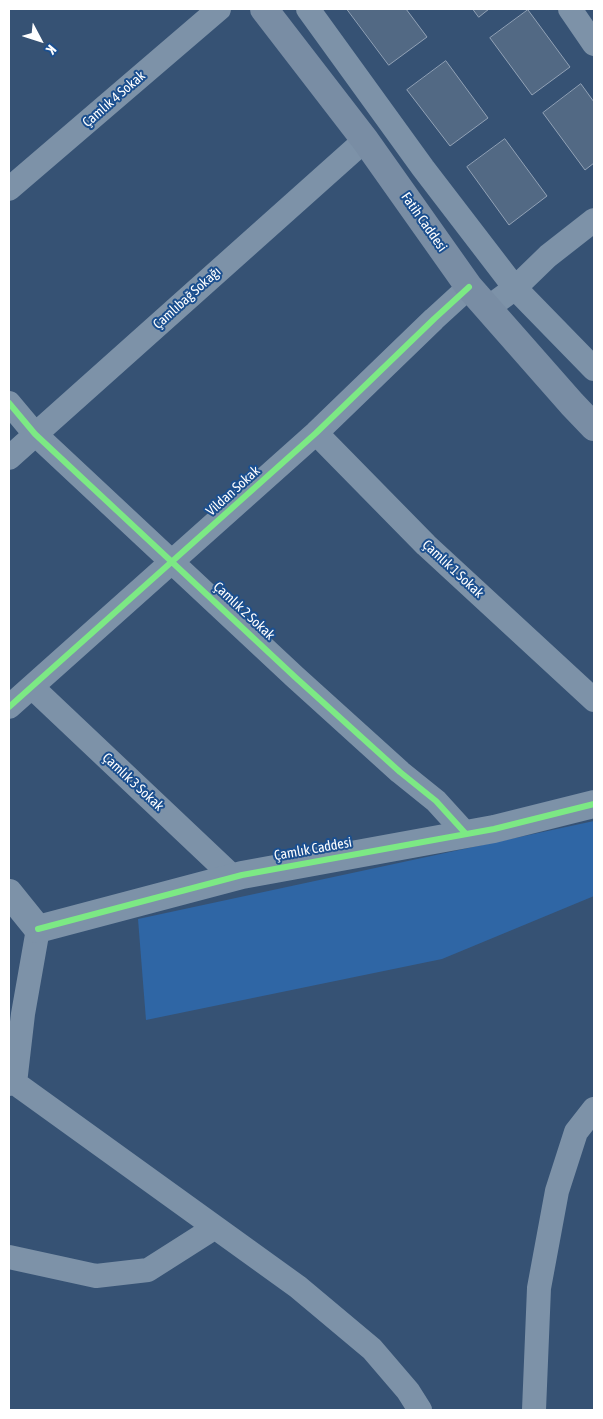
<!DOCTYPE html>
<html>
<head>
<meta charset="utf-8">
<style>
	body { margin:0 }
	#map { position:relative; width:603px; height:1419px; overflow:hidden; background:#365274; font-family:"Asap Condensed",sans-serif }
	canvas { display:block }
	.frame { position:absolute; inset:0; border:10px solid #fff; pointer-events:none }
	.north { position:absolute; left:15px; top:15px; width:50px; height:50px; -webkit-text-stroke:4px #1b4f8f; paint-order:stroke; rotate:130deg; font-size:14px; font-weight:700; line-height:20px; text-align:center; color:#fff }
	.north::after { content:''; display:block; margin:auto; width:18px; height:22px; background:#fff; clip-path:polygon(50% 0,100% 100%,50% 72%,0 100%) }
</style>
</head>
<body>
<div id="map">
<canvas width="603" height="1419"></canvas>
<div class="frame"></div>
<div class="north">K</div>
</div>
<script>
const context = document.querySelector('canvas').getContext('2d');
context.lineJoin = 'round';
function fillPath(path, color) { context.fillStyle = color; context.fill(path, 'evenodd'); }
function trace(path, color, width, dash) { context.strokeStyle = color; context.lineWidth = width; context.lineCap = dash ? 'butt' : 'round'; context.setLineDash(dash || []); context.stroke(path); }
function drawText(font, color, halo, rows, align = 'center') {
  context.font = font + ' "Asap Condensed",sans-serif'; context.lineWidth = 4; context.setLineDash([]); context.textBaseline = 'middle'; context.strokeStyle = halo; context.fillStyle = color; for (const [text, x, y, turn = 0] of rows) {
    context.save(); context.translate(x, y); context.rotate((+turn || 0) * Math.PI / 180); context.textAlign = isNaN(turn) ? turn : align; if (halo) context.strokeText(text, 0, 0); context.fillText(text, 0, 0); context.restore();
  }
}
const green = new Path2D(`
	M594 821V896L442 959 146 1020 138 919Z`);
const building = new Path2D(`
	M347 9H406L427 37 389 65Z
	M473 9H489L479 17Z
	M528 10 570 67 532 95 490 38Z
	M446 61 488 118 450 146 407 90Z
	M581 84 594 102V163L585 170 543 113Z
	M505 139 547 196 509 225 467 167Z`);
const minor = new Path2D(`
	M308 9 423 168 515 288 594 369
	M570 9 594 44
	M9 189 219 9
	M488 308 515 288 548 256 594 220
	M9 403 35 434 295 677 400 772 436 801 466 834
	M316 433 426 545 594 700
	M9 458 365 140
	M32 687 233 877
	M9 707 316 433 434 319 469 287
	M15 1083 23 1014 38 929
	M9 1084 15 1083 298 1287 372 1349 408 1391 420 1410
	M9 1257 96 1276 148 1270 214 1228
	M534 1410 539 1288 557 1191 576 1132 594 1109`);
const tertiary = new Path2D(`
	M9 893 38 929 242 875 494 829 594 804`);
const secondary = new Path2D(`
	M264 9 365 140 469 287 572 404 594 427`);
const cycleway = new Path2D(`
	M9 403 35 434 295 677 400 772 436 801 466 834
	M9 707 316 433 434 319 469 287
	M38 929 242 875 494 829 594 804`);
const streetNames = [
	["Çamlık 4 Sokak",114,99,-41],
	["Fatih Caddesi",424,222,55],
	["Çamlıbağ Sokağı",187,298,-42],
	["Vildan Sokak",233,491,-42],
	["Çamlık 1 Sokak",453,569,43],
	["Çamlık 2 Sokak",244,611,43],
	["Çamlık 3 Sokak",133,782,43],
	["Çamlık Caddesi",313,849,-10]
];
fillPath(green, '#2f66a5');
fillPath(building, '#526984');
trace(building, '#92a2b6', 1);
trace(minor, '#7d92a8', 24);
trace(tertiary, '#7d92a8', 28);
trace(secondary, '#798da4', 28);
trace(cycleway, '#7ce984', 6);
drawText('14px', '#fff', '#1b4f8f', streetNames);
</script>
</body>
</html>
